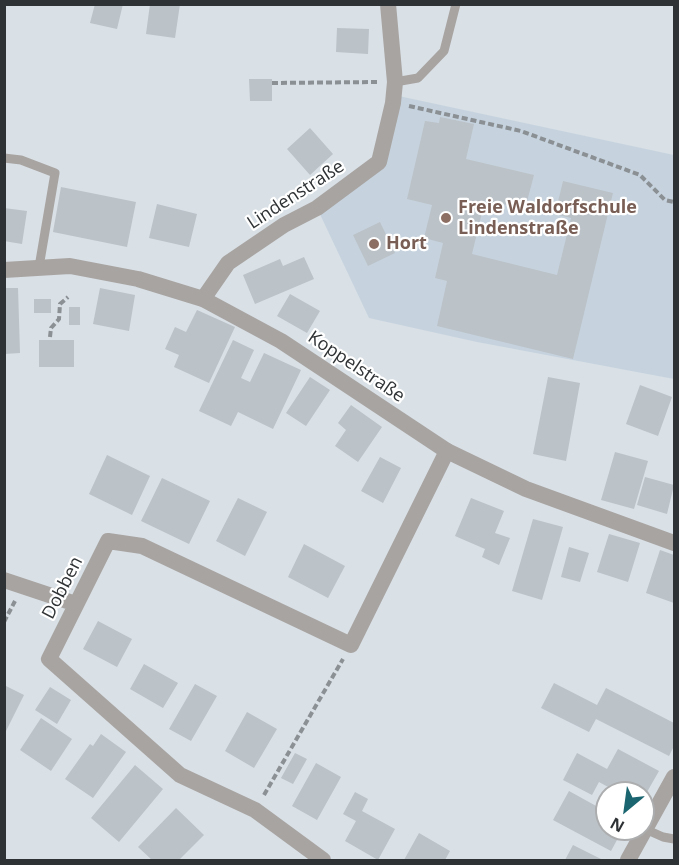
<!DOCTYPE html>
<html>
<head>
<meta charset="utf-8">
<style>
	body { margin:0 }
	#map { position:relative; width:679px; height:865px; overflow:hidden; background:#d9e0e6; font-family:"Open Sans",sans-serif }
	canvas { display:block }
	.frame { position:absolute; inset:0; border:6px solid #2f3234; pointer-events:none }
	.north { position:absolute; left:595px; top:781px; width:60px; height:60px; box-sizing:border-box; background:#fff; border:2px solid #acadae; border-radius:50%; rotate:209deg; font-size:16px; font-weight:700; line-height:24px; text-align:center; color:#2f3234 }
	.north::after { content:''; display:block; margin:auto; width:21px; height:27px; background:#1a6570; clip-path:polygon(50% 0,100% 100%,50% 72%,0 100%) }
</style>
</head>
<body>
<div id="map">
<canvas width="679" height="865"></canvas>
<div class="frame"></div>
<div class="north">N</div>
</div>
<script>
const context = document.querySelector('canvas').getContext('2d');
context.lineJoin = 'round';
function fillPath(path, color) { context.fillStyle = color; context.fill(path, 'evenodd'); }
function trace(path, color, width, dash) { context.strokeStyle = color; context.lineWidth = width; context.lineCap = dash ? 'butt' : 'round'; context.setLineDash(dash || []); context.stroke(path); }
function drawText(font, color, halo, rows, align = 'center') {
  context.font = font + ' "Open Sans",sans-serif'; context.lineWidth = 4.5; context.setLineDash([]); context.textBaseline = 'middle'; context.strokeStyle = halo; context.fillStyle = color; for (const [text, x, y, turn = 0] of rows) {
    context.save(); context.translate(x, y); context.rotate((+turn || 0) * Math.PI / 180); context.textAlign = isNaN(turn) ? turn : align; if (halo) context.strokeText(text, 0, 0); context.fillText(text, 0, 0); context.restore();
  }
}
const built = new Path2D(`
	M394 95 674 155V379L477 342 369 318 317 208 379 162Z`);
const building = new Path2D(`
	M95 4H123L117 29 90 23Z
	M150 4H180L175 38 146 34Z
	M337 28 369 29 368 54 336 52Z
	M249 79H272V101H250Z
	M440 117 474 124 466 159 534 175 525 209 485 200 472 254 557 275 571 218 555 214 563 181 613 193 573 359 437 326 447 281 435 278 443 243 424 238 432 205 407 199 425 121 439 123Z
	M310 128 333 154 310 175 287 149Z
	M61 187 136 202 127 247 53 232Z
	M157 204 197 214 189 247 149 238Z
	M4 208 27 211 22 244 4 241Z
	M380 222 395 253 368 266 353 235Z
	M304 257 314 279 255 304 243 275 280 259 283 266Z
	M4 288H18L20 353 4 354Z
	M100 288 135 295 129 331 93 324Z
	M290 294 320 311 307 333 277 316Z
	M34 299H51V313H34Z
	M69 307H80V325H69Z
	M197 310 235 327 209 383 174 367 179 355 165 349 175 327 186 332Z
	M39 340H74V367H39Z
	M233 340 254 350 241 378 250 382 264 353 301 370 273 429 238 412 231 426 199 411Z
	M310 377 330 390 306 426 286 413Z
	M548 377 580 383 566 461 533 454Z
	M640 385 672 397 658 436 626 424Z
	M351 405 382 427 358 462 335 446 346 430 338 423Z
	M615 452 648 461 634 509 601 500Z
	M107 455 150 476 132 515 89 494Z
	M380 457 401 468 383 503 361 491Z
	M645 477 674 485 667 514 637 505Z
	M162 478 210 501 189 544 141 521Z
	M238 498 267 512 245 556 216 541Z
	M471 498 504 511 495 533 510 538 499 565 482 557 485 549 455 536Z
	M533 519 563 527 542 600 512 591Z
	M609 534 640 543 628 582 597 572Z
	M304 544 345 566 328 598 288 577Z
	M569 547 589 553 580 582 561 577Z
	M660 550 674 555V603L646 593Z
	M98 621 132 639 117 667 83 649Z
	M144 664 178 683 163 708 130 689Z
	M554 683 597 705 606 688 674 723V746L669 756 596 719 589 732 541 708Z
	M195 684 217 696 191 741 169 729Z
	M4 685 24 695 4 735Z
	M50 687 71 700 57 724 35 710Z
	M247 712 277 729 254 768 225 751Z
	M41 718 72 739 51 771 20 750Z
	M101 734 126 752 93 798 65 779 90 744 93 746Z
	M618 749 659 771 643 799V793H619L599 782 592 795 563 780 577 753 607 769Z
	M295 753 307 759 293 784 281 778Z
	M316 763 341 777 317 820 292 806Z
	M135 765 163 789 119 842 91 818Z
	M569 791 607 812V829H623L611 851 553 820Z
	M355 792 368 799 362 811 395 829 378 860 345 841 356 821 343 814Z
	M176 808 204 835 179 860H152L138 847Z
	M419 833 450 851 445 860H404Z
	M573 845 603 860H565Z`);
const path = new Path2D(`
	M272 83 379 82
	M409 106 521 131 640 175 665 200 674 202
	M50 337 51 328 59 319 60 304 68 297
	M4 622 15 601
	M264 795 343 659`);
const service = new Path2D(`
	M395 82 418 78 444 51 456 4
	M4 158 21 160 55 173 39 267
	M645 829 663 837 674 839`);
const minor = new Path2D(`
	M203 299 228 263 284 225 317 208 379 162 393 103 395 82 388 4
	M4 580 76 604
	M323 860 255 810 180 775 49 659 108 541 142 546 351 645 447 451`);
const tertiary = new Path2D(`
	M4 270 70 266 138 279 203 299 281 341 447 451 526 489 674 543
	M628 860 674 777`);
const markers = [
	[446,218,6,"#8d6e63"],
	[374,244,6,"#8d6e63"]
];
const streetNames = [
	["Lindenstraße",296,195,-33],
	["Koppelstraße",356,367,34],
	["Dobben",63,588,-63]
];
const educationNames = [
	["Freie Waldorfschule",458,208],
	["Lindenstraße",458,229],
	["Hort",386,244]
];
fillPath(built, '#c6d3de');
fillPath(building, '#bbc2c8');
trace(path, '#8b9094', 4, [6, 3]);
trace(service, '#a8a4a2', 9);
trace(minor, '#a8a4a2', 16);
trace(tertiary, '#a8a4a2', 16);
for (const [x, y, r, color] of markers) { const dot = new Path2D(); dot.arc(x, y, r, 0, 2 * Math.PI); context.fillStyle = color; context.fill(dot); trace(dot, '#fff', 2); }
drawText('18px', '#2f3234', '#fff', streetNames);
drawText('bold 18px', '#785e54', '#fff', educationNames, 'left');
</script>
</body>
</html>
